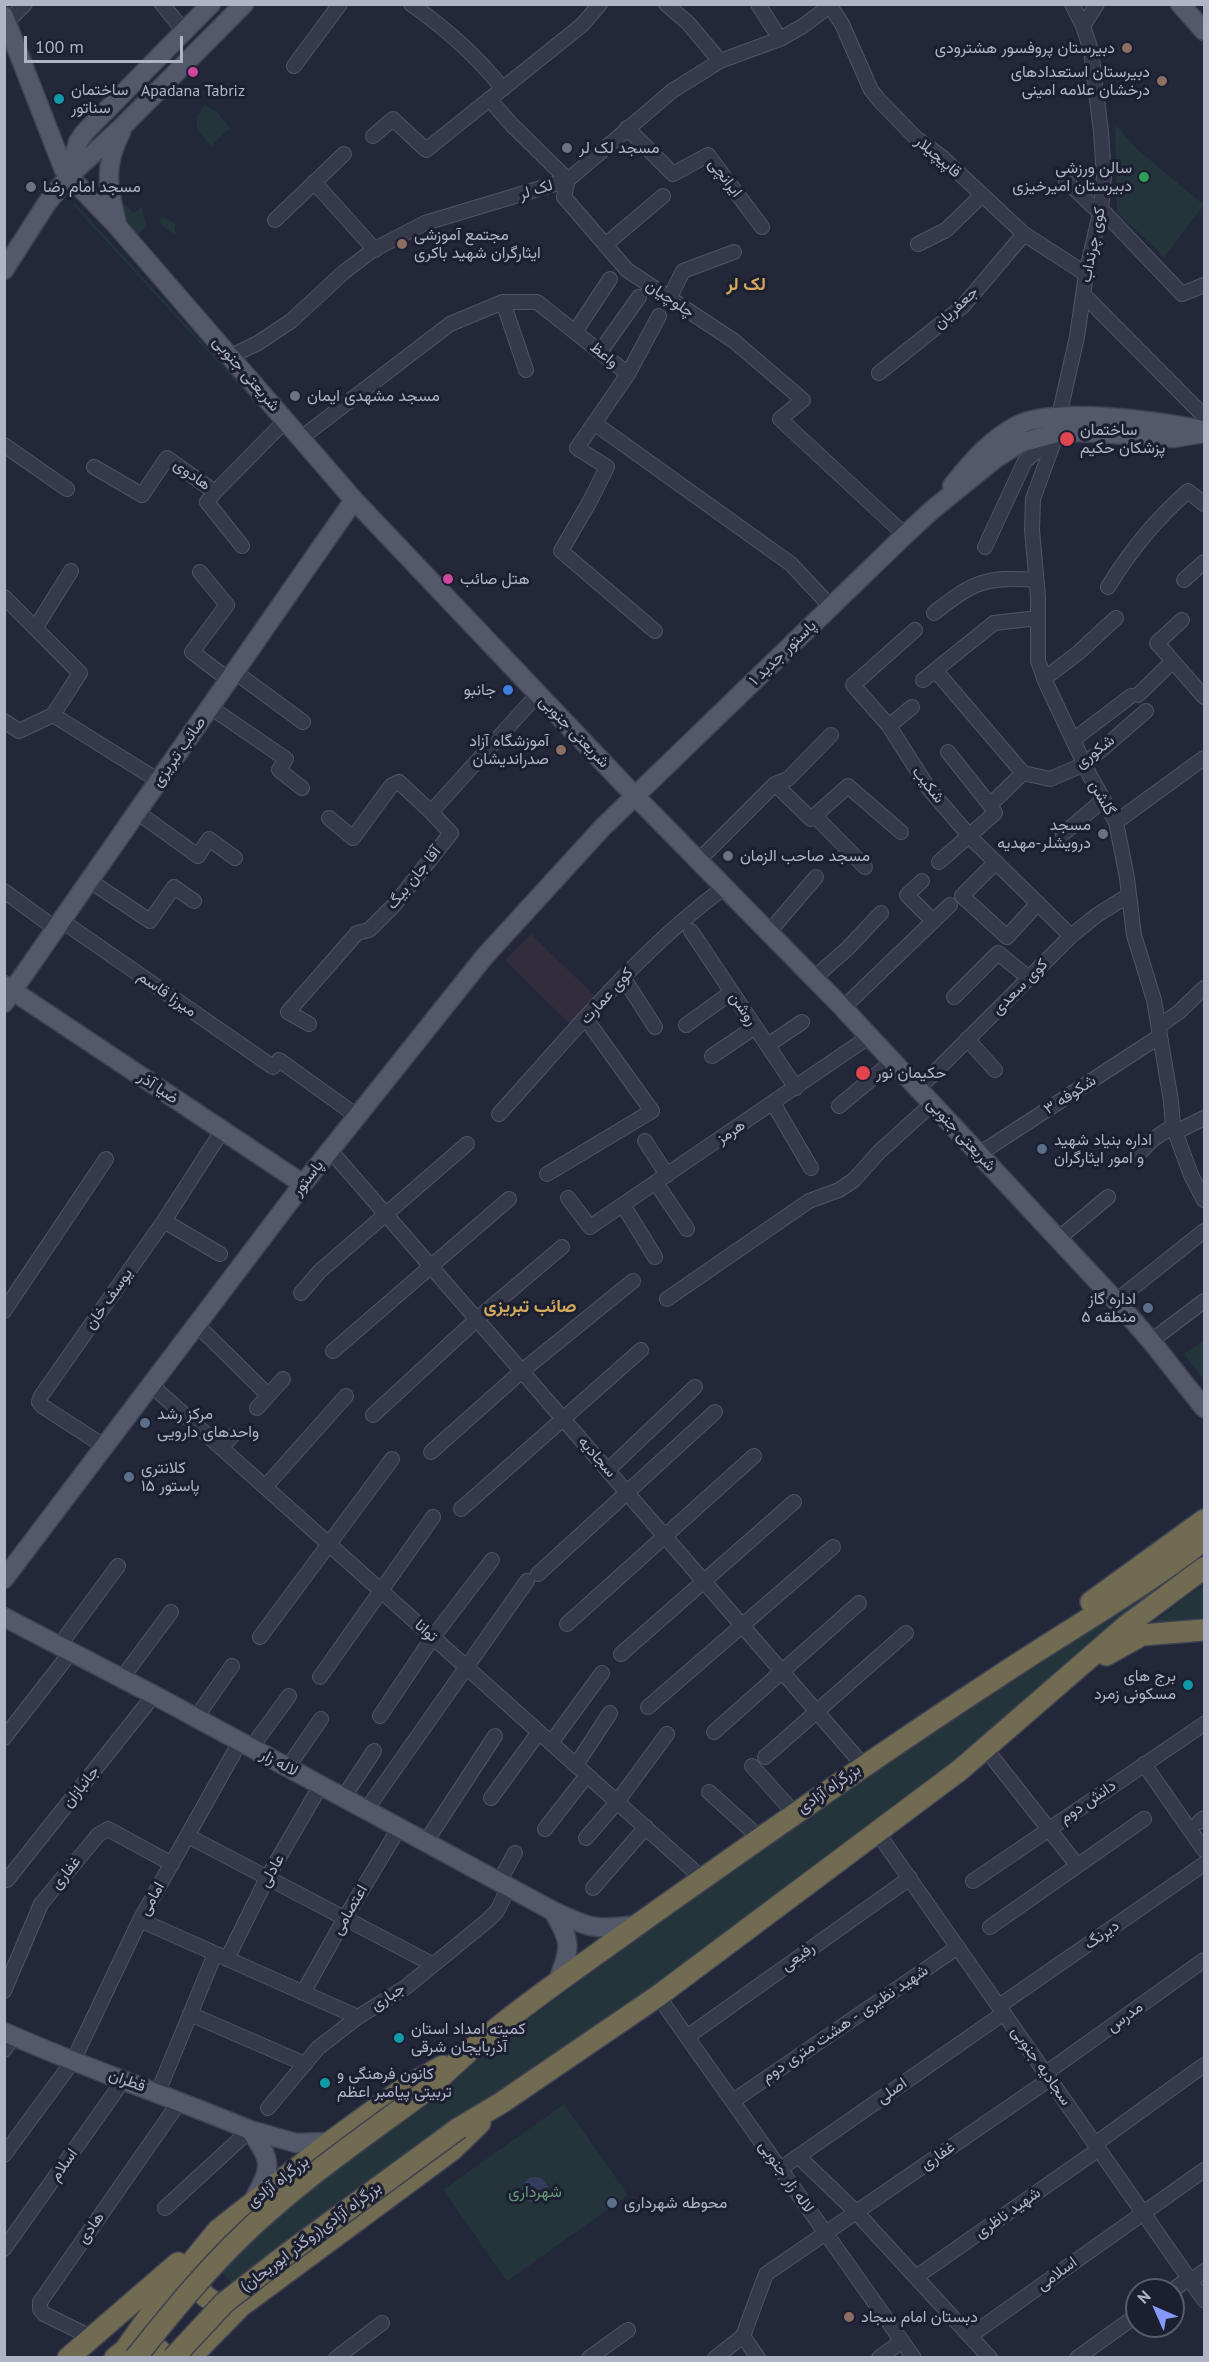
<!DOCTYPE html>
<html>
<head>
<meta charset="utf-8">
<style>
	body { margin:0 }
	#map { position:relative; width:1209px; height:2362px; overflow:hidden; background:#22273a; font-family:"PT Sans",sans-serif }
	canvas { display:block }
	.frame { position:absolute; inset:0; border:6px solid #b0b4c7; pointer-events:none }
	.north { position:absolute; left:1125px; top:2278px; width:60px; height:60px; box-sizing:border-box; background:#1b1f2f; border:2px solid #575b6c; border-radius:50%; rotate:315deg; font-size:16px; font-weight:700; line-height:24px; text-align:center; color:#b0b4c7 }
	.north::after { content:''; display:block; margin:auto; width:21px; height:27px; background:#8499f8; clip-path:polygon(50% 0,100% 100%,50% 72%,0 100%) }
	.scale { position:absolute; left:24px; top:36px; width:159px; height:27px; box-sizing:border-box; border:3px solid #b0b4c7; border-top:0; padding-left:8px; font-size:18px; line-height:21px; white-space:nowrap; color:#b0b4c7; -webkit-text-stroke:4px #1b1f2f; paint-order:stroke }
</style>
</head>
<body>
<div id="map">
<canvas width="1209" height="2362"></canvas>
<div class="frame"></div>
<div class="north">N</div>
<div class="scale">100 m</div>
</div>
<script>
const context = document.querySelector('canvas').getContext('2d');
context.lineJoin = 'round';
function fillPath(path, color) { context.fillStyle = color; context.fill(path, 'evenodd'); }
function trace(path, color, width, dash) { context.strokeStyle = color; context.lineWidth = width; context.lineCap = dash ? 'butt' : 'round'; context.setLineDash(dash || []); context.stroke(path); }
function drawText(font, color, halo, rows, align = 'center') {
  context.font = font + ' "PT Sans",Vazirmatn,sans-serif'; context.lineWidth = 6; context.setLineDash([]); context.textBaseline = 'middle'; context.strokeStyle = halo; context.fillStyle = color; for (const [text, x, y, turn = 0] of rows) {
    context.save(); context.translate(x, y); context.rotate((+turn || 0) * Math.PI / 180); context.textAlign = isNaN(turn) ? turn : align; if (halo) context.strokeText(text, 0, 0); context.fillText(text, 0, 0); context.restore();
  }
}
const medical = new Path2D(`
	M531 934 597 998 572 1026 505 960Z`);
const green = new Path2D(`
	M205 105 217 112 230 128 211 146 197 130V116Z
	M1115 124 1137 149 1204 205 1164 257 1117 212Z
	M112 193 134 213 142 206 146 226 131 241Z
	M75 203 336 489 335 490 73 205Z
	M164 217 175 224V235L161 225 160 219Z
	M1204 1340V1380L1184 1354Z
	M1186 1567 953 1766 647 1993 464 2115 232 2284 219 2269 308 2187 475 2058 716 1882 1032 1662Z
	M1204 1584V1623L1147 1627Z
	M564 2104 628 2195 507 2281 443 2190Z`);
const water = new Path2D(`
	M522 2190a13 13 0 1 1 26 0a13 13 0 1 1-26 0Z`);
const minor = new Path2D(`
	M162 4 184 31
	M411 4C445 28 477 56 503 89
	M666 4 688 23 720 61
	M758 4 780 39
	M1072 4 1083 26 1091 50 1101 132 1104 176 1101 209 1086 274 1077 337 1059 416 1057 433 1033 499 1032 530 1038 597V661L1046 683 1090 776 1116 822 1127 878 1134 935 1154 1000 1171 1101 1173 1126 1191 1175 1204 1200
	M830 6 842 24 871 90 880 101 916 138 943 158 1024 234 1086 274
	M7 22 25 4
	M1083 26 1097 4
	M294 66 340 4
	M489 99 512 125 568 180 564 197 627 270 734 341 803 400 780 419 905 535
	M627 128 673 174 708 155 762 227
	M373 136 393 119 426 150 582 25 600 4
	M1066 181 1100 213
	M314 182 375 250
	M1101 209 1182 294 1204 285
	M275 220 344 154
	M918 244 946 230 981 196
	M605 245 663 196
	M1083 294 1204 416
	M669 299 683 271 734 252
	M503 302H537L628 374 577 448 607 467 590 501 561 551 655 631
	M575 332 610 279
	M600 352 639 297
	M231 356 258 343 291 321 344 272 373 250 425 223 568 180 672 91 720 61 780 39 803 26 832 4
	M879 373 963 306 1024 234
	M628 374 659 316
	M594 423 791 564 831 607
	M301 438 450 324 503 302 526 370
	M4 445 67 489
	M94 467 142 495 167 458 215 492 286 420
	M215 492 207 502 242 546
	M985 547 1025 461 1056 435
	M200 572 227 605 192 652 229 680
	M1184 580 1204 562
	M1108 587C1130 551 1156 519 1188 491L1204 504
	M4 597 80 673 53 715
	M934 613C973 582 986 576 1036 580
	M1182 620 1157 643 1204 697
	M36 627 71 571
	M915 630 853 685 889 726 929 789 973 840 1071 936
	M935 670 1023 773
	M235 672 303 722
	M1044 679 1078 653 1116 618
	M923 680 994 623 1038 618
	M1138 695 1173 661
	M210 707 286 759 279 770 302 788
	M53 715 159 781
	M4 721 19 731 53 715
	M889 726 912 707
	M1073 740 1131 696
	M948 752 990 805
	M775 784 811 819 848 786 901 832
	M137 812 198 856 209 839 235 858
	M815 816 865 867
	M329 818 353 838 391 786 399 782 431 812
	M1116 822 1204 758
	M1063 834 1103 800
	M699 860 775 784 788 779 831 735
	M939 862 995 813 990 805 1023 773 1050 779 1085 764 1146 711
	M996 862 962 896 1007 937 1038 903
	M90 881 150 921 174 887 194 901
	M922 881 907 895 933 921
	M4 891 56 929
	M62 921 273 1067
	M691 931 796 1088
	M769 932 816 877
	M623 977 655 1027
	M814 978 848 948 881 913
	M954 997 998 953 1029 978
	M843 1008 950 905
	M309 1024 288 1012 357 933 369 930 395 904 451 833 431 812 538 694
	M686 1025 732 992
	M1159 1026 1179 1012 1204 988
	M967 1039 995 1070
	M768 1045 802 1022
	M712 1056 755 1027
	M279 1060 357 1116
	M918 1089 1071 936 1097 915 1129 895
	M773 1103 811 1168
	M839 1106 893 1061
	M499 1114C571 1035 639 950 725 887
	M1176 1132 1204 1118
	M645 1141 667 1175
	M330 1150 863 1765
	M979 1154 1160 1036
	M1136 1157 1152 1140 1173 1126
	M547 1174 652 1111 586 1019
	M656 1183 687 1229
	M568 1198 590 1227 870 1036
	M623 1205 655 1257
	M164 1221 220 1254
	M1058 1239 1108 1197
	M301 1293 320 1271 467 1144
	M667 1299 809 1201 839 1190 854 1180 879 1152 932 1104
	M1116 1301 1204 1231
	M4 1311 106 1159
	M196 1324 268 1395
	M1151 1341 1204 1301
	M333 1351 509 1199
	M150 1384 703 1879
	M257 1408 283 1379
	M373 1415 477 1319 562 1247
	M104 1446 42 1406 39 1402 41 1396 164 1221 222 1131
	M221 1448 233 1435
	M431 1452 522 1371 633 1281
	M608 1470 695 1387
	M265 1487 346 1396
	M461 1509 641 1350
	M538 1574 715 1412
	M567 1624 754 1456
	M260 1637 392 1459
	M59 1646 118 1566
	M621 1654 794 1502
	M320 1677 433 1517
	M122 1678 171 1612
	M648 1707 833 1547
	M380 1716 433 1637 492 1560
	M195 1719 232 1666
	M714 1732 859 1603
	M4 1738 71 1652
	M551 1743 602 1673
	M251 1748 289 1696
	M985 1748 1077 1865
	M765 1757 906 1633
	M1144 1764 1204 1850
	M576 1765 610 1713
	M752 1766 795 1814
	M288 1767 321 1719
	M709 1792 760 1838
	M343 1798 374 1751
	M491 1798 539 1732
	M366 1810 527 1581
	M1199 1822 1204 1818
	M545 1829 587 1775
	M877 1832 1204 2300
	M188 1836 432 1964
	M586 1838 617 1802 667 1734
	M425 1843 495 1736
	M7 1880 154 1695
	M973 1881 1204 1724
	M499 1882 515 1853
	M593 1888 646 1827
	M140 1920 358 2017
	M990 1927 1144 1819
	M227 1959 267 1878 321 1785
	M4 1991 41 1904 98 1835 108 1829 172 1864
	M303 1993 345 1918 399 1828
	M658 1996 914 2358
	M999 2006 1204 1864
	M190 2014 305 2064
	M687 2037 910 1878
	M4 2050 14 2036
	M1046 2073 1204 1960
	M158 2092 215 1954
	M733 2101 958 1947
	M268 2108 318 2048 358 2017 406 1987 487 1921 497 1911 509 1887
	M1095 2144 1204 2065
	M4 2155 73 2061 140 1920 240 1742
	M798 2156 856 2212 990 2358
	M780 2169 1004 2013
	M165 2208 250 2130
	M4 2249 123 2081
	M916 2277 1099 2149
	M1191 2281 1204 2271
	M1173 2290 1189 2278
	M743 2336 758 2358
	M970 2336 1204 2170
	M91 2337 44 2314 40 2309V2302L180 2101
	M336 2358 382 2323
	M589 2358 628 2330
	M715 2358 743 2336 766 2274 1050 2079
	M879 2358 902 2341
	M1077 2358 1137 2315`);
const major = new Path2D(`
	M1180 4 1204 31
	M4 16 64 170 69 176 117 226 354 500 635 796 843 1008 1116 1301 1151 1341 1204 1408
	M69 176 78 142 84 133 211 4
	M117 224C108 187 103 167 121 132
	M4 270 47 203 69 176 124 125 244 4
	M952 486C970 463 990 440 1016 426 1053 406 1156 421 1198 429
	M4 985 303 1184
	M4 1003 354 500
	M4 1579 303 1184 485 956 603 827 905 535 932 510 995 459 1020 443 1057 433 1082 432 1174 438 1204 433
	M4 1617 154 1695 553 1911C591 1929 596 1930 637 1925
	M553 1911C573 1944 570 1948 557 1983
	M4 2032C85 2068 168 2096 250 2130
	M253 2201C272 2166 273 2163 250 2130L296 2143 330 2142`);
const highway = new Path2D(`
	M1091 1602 1204 1520
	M1106 1655 1142 1635 1204 1630
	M431 2087C491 2026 564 1978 633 1928 751 1844 869 1761 990 1682 1061 1634 1137 1592 1204 1540
	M459 2128 501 2103 658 1996 960 1770 1126 1626 1204 1568
	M192 2268C196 2295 212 2306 238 2306
	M127 2347 159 2302 218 2230 330 2142 407 2086 443 2066
	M68 2358 178 2263
	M115 2358C133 2342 150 2335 166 2358
	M190 2358 241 2306 452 2150 480 2123`);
const highwayBridge = new Path2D(`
	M135 2358C170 2315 204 2272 244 2234 301 2179 368 2134 431 2087
	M173 2358 224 2303 283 2257 459 2128`);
const markers = [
	[1127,48,6,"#8d6e63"],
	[193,72,6,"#d1479c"],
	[1162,81,6,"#8d6e63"],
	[59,99,6,"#0f9aa8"],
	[567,148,6,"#6b7280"],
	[1144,177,6,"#2e9e5b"],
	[31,187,6,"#6b7280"],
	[402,244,6,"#8d6e63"],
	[295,396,6,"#6b7280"],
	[1067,439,8,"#e0444e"],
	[448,579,6,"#d1479c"],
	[508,690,6,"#3f7fe0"],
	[561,750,6,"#8d6e63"],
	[1103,834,6,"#6b7280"],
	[728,856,6,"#6b7280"],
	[863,1073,8,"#e0444e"],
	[1042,1149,6,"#5c6f8a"],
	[1148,1308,6,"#5c6f8a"],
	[145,1423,6,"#5c6f8a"],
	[129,1477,6,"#5c6f8a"],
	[1188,1685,6,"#0f9aa8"],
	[399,2038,6,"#0f9aa8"],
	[325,2083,6,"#0f9aa8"],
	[612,2203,6,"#5c6f8a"],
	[849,2317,6,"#8d6e63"]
];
const poiNames = [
	["دبیرستان پروفسور هشترودی",1115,48,"right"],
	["دبیرستان استعدادهای",1150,72,"right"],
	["درخشان علامه امینی",1150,90,"right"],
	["ساختمان",71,90],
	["سناتور",71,108],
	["Apadana Tabriz",193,91,"center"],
	["مسجد لک لر",579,148],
	["سالن ورزشی",1132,168,"right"],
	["دبیرستان امیرخیزی",1132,186,"right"],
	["مسجد امام رضا",43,187],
	["مجتمع آموزشی",414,235],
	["ایثارگران شهید باکری",414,253],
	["مسجد مشهدی ایمان",307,396],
	["ساختمان",1080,430],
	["پزشکان حکیم",1080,448],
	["هتل صائب",460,579],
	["جانبو",496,690,"right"],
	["آموزشگاه آزاد",549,741,"right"],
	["صدراندیشان",549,759,"right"],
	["مسجد",1091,825,"right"],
	["درویشلر-مهدیه",1091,843,"right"],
	["مسجد صاحب الزمان",740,856],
	["حکیمان نور",876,1073],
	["اداره بنیاد شهید",1054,1140],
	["و امور ایثارگران",1054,1158],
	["اداره گاز",1136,1299,"right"],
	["منطقه ۵",1136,1317,"right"],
	["مرکز رشد",157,1414],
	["واحدهای دارویی",157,1432],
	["کلانتری",141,1468],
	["۱۵ پاستور",141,1486],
	["برج های",1176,1676,"right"],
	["مسکونی زمرد",1176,1694,"right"],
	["کمیته امداد استان",411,2029],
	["آذربایجان شرقی",411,2047],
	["کانون فرهنگی و",337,2074],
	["تربیتی پیامبر اعظم",337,2092],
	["محوطه شهرداری",624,2203],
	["دبستان امام سجاد",861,2317]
];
const streetNames = [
	["قاپیچیلار",938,157,41],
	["ایرانچی",725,178,52],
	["لک لر",536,190,-17],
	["کوی چرنداب",1093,245,-79],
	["چلوچیان",670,299,34],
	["جعفریان",956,308,-43],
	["واعظ",604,355,39],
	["شریعتی جنوبی",246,374,49],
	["هادوی",192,475,36],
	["پاستور جدید ۱",783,653,-44],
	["شریعتی جنوبی",574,732,46],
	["صائب تبریزی",179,752,-55],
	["شکوری",1095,752,-37],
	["شکیب",928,785,52],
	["گلشن",1102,798,61],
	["آقا جان بیگ",414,878,-51],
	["کوی سعدی",1020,987,-45],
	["میرزا قاسم",167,994,35],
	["کوی عمارت",607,996,-48],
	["روشن",743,1009,56],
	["ضیا آذر",158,1088,34],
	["شکوفه ۳",1070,1095,-33],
	["هرمز",731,1132,-34],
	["شریعتی جنوبی",961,1135,47],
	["پاستور",308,1178,-52],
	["یوسف خان",109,1299,-55],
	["سجادیه",597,1457,49],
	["توانا",426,1631,42],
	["لاله زار",279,1763,28],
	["جانبازان",81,1787,-51],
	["بزرگراه آزادی",829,1789,-35],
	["دانش دوم",1088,1802,-34],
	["عادلی",272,1871,-61],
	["غفاری",66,1873,-51],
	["امامی",152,1899,-61],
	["اعتصامی",350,1910,-60],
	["دیرنگ",1102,1935,-35],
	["رفیعی",798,1957,-36],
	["جباری",388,1997,-33],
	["مدرس",1125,2017,-36],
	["شهید نظیری - هشت متری دوم",845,2024,-34],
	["سجادیه جنوبی",1041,2066,55],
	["قطران",127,2081,20],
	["اصلی",892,2091,-35],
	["غفاری",938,2156,-34],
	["اسلام",64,2165,-55],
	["لاله زار جنوبی",786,2177,55],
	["بزرگراه آزادی",278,2182,-38],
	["شهید ناظری",1008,2213,-35],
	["هادی",91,2228,-55],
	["بزرگراه آزادی(روگذر ابوریحان)",311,2237,-37],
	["اسلامی",1057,2274,-36]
];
const parkNames = [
	["شهرداری",535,2192]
];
const neighbourhoodNames = [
	["لک لر",746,285],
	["صائب تبریزی",530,1307]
];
fillPath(medical, '#322d3c');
fillPath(green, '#24343b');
fillPath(water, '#333d60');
trace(minor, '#505465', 16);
trace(major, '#3f4354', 21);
trace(highway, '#3d4152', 24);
trace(minor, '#353a4b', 14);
trace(major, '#53586b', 18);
trace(highway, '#716b52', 21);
trace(highwayBridge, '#3d4152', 24, []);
trace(highwayBridge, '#716b52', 21);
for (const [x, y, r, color] of markers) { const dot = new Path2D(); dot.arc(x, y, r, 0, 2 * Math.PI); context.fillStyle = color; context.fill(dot); trace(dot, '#1b1f2f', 2); }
drawText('16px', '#b0b4c7', '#1b1f2f', poiNames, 'left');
drawText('16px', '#b0b4c7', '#1b1f2f', streetNames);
drawText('16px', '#67987c', '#1b1f2f', parkNames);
drawText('bold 18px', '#d4a95e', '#1b1f2f', neighbourhoodNames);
</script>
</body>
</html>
